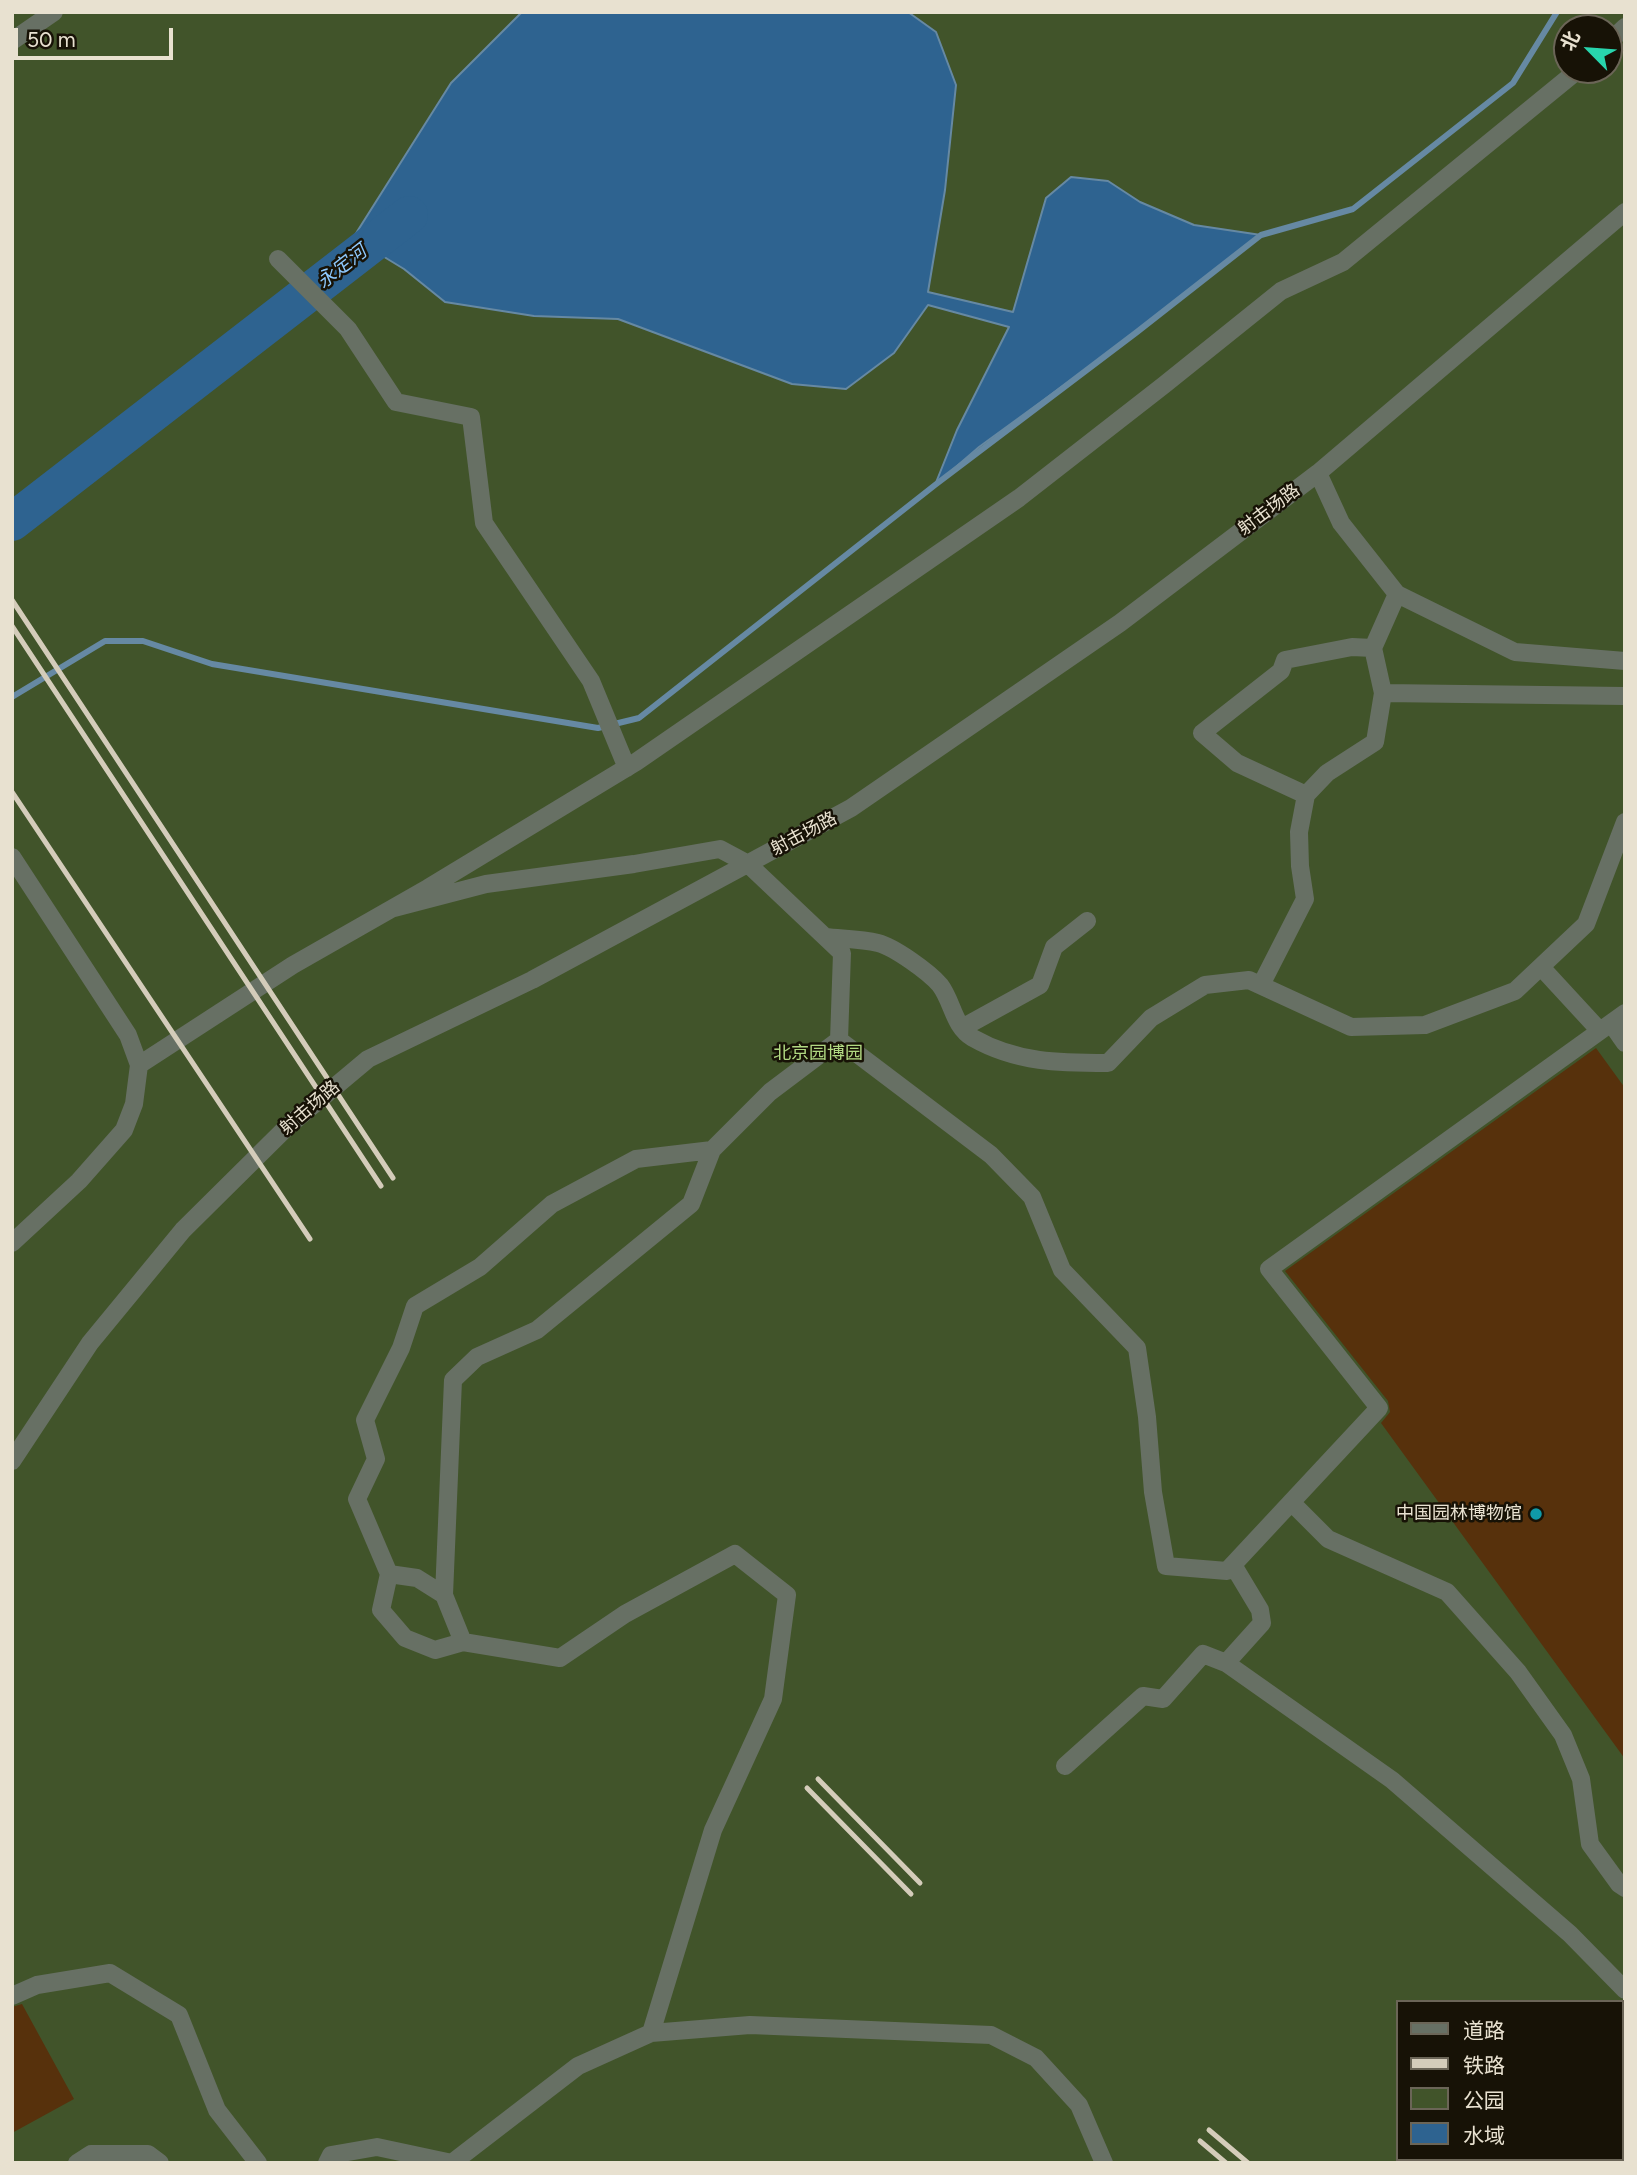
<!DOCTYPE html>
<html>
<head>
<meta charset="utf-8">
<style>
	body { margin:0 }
	#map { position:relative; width:1637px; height:2175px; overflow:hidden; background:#34290a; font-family:Figtree,"Noto Sans SC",sans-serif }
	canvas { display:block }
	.frame { position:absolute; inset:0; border:14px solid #e8e1d0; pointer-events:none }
	.legend { position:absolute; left:1396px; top:2000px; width:228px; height:161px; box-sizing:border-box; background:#171206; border:2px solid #6b6557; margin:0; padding:9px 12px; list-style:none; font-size:21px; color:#e8e1d0 }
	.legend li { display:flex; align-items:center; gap:14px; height:35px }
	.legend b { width:35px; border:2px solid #6b6557 }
	.north { position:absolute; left:1553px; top:14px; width:70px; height:70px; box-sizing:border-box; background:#171206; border:2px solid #6b6557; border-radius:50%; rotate:295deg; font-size:19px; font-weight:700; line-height:28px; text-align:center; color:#e8e1d0 }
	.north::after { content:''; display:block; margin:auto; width:24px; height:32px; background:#28d5ad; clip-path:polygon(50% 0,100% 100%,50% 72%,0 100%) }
	.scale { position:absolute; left:14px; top:28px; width:159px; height:32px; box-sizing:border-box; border:4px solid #e8e1d0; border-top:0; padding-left:9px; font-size:21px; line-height:24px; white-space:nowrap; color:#e8e1d0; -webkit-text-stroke:5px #171206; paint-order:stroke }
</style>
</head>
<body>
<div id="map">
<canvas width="1637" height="2175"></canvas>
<div class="frame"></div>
<ul class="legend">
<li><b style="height:9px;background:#677064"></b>道路</li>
<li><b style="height:9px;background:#d4ccba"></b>铁路</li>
<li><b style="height:19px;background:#41542a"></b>公园</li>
<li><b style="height:19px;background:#2e6390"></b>水域</li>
</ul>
<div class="north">北</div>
<div class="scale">50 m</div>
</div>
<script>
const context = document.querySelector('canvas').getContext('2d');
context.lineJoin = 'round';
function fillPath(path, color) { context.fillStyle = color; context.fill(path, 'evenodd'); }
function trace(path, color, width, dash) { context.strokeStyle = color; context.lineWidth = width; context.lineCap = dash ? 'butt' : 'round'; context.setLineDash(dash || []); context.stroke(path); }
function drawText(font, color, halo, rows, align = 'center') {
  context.font = font + ' Figtree,"Noto Sans SC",sans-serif'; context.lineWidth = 5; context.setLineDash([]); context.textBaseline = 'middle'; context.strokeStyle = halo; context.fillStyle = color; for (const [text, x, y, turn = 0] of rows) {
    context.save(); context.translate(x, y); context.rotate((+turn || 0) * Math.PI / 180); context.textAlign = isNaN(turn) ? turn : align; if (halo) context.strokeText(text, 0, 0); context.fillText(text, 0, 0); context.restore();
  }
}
const green = new Path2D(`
	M12 12H1625V2163H12ZM1567 28H1609V70H1567ZM1397 2002H1621V2159H1397Z`);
const water = new Path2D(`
	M522 12H908L936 32 956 85 945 190 928 292 1013 312 1046 198 1071 177 1108 181 1140 202 1194 225 1261 235 1137 332 979 447 935 485 957 430 1009 327 928 305 894 353 846 389 792 384 618 319 534 316 445 302 404 269 353 238 451 83Z`);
const stream = new Path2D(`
	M12 697 105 641H143L212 664 598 728 639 718 935 485 1137 332 1261 235 1353 209 1513 83 1557 12`);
const river = new Path2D(`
	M12 522 409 215`);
const building = new Path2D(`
	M1596 1048 1625 1088V1759L1381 1423 1390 1412 1388 1401 1285 1271Z
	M22 2004 74 2099 12 2133V2007Z`);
const minor = new Path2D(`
	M12 41 54 12
	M1609 42 1625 27
	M278 259 348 329 396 402 471 417 484 523 591 681 627 768
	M1318 473 1341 523 1397 594 1515 652 1625 661
	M1397 594 1373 648 1383 693 1625 696
	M1306 795 1237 763 1202 733 1281 671 1285 660 1352 647 1373 648
	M12 857 128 1035 139 1065
	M394 908 486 884 634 864 720 849 748 864 842 953 839 1040 991 1155 1032 1197 1062 1270 1137 1348 1147 1417 1153 1492 1166 1566 1227 1571 1379 1408 1269 1269 1625 1013
	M825 937C843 939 861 939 878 943 894 947 929 972 940 985 953 1002 953 1026 973 1038 1017 1063 1060 1063 1108 1063L1151 1018 1205 985 1249 980 1351 1027 1425 1025 1515 991 1586 924 1625 822
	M1541 967 1600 1031
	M1261 985 1305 899 1300 866 1299 832 1306 795 1327 773 1375 742 1383 693
	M1611 1023 1625 1043
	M962 1028 1040 985 1054 947 1087 921
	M12 1243 79 1181 124 1130 134 1104 139 1065 293 965 428 888 636 762 1019 498 1164 385 1281 291 1343 262 1578 70
	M12 1461 90 1343 183 1230 288 1126 368 1059 532 980 851 808 1120 623 1318 473 1625 212
	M1291 1502 1328 1539 1447 1592 1518 1672 1563 1735 1581 1779 1590 1844 1619 1884 1625 1888
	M389 1574 417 1578 444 1595
	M463 1642 435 1650 405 1638 381 1610 389 1574 357 1499 376 1459 365 1420 401 1348 415 1306 480 1267 552 1204 636 1159 712 1150
	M1226 1663 1392 1780 1570 1934 1625 1990
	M1065 1766 1143 1696 1163 1699 1203 1654 1226 1663 1262 1623 1260 1610 1233 1565
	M12 1996 37 1985 110 1973 179 2015 217 2110 258 2163
	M651 2033 713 1830 773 1699 787 1595 735 1554 625 1614 560 1658 463 1642 444 1595 453 1380 477 1357 537 1330 691 1204 712 1150 770 1092 839 1040
	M77 2163 91 2154H148L160 2163
	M327 2163 331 2155 377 2147 452 2163
	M452 2163 578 2066 651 2033 750 2025 991 2035 1036 2058 1079 2105 1104 2163`);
const rail = new Path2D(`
	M12 600 393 1178
	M12 626 381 1186
	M12 792 310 1239
	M818 1779 920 1883
	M807 1788 911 1894
	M1209 2130 1248 2163
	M1200 2141 1226 2163`);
const markers = [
	[1536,1514,7,"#0f9aa8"]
];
const streetNames = [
	["射击场路",1269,510,-37],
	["射击场路",804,834,-28],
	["射击场路",310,1108,-41]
];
const parkNames = [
	["北京园博园",818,1054]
];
const poiNames = [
	["中国园林博物馆",1522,1514]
];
const waterNames = [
	["永定河",342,267,-38]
];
fillPath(green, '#41542a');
fillPath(water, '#2e6390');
trace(water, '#6689a3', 2);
trace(stream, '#6689a3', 6);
trace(river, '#2e6390', 38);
fillPath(building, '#57310c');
trace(minor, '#677064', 18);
trace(rail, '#d4ccba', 5);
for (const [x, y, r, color] of markers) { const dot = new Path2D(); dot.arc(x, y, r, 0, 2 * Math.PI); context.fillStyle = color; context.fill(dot); trace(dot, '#171206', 2.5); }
drawText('18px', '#e8e1d0', '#171206', streetNames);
drawText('18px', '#b1d982', '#171206', parkNames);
drawText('18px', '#e8e1d0', '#171206', poiNames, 'right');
drawText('italic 19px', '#8ec9fe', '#171206', waterNames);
</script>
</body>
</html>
